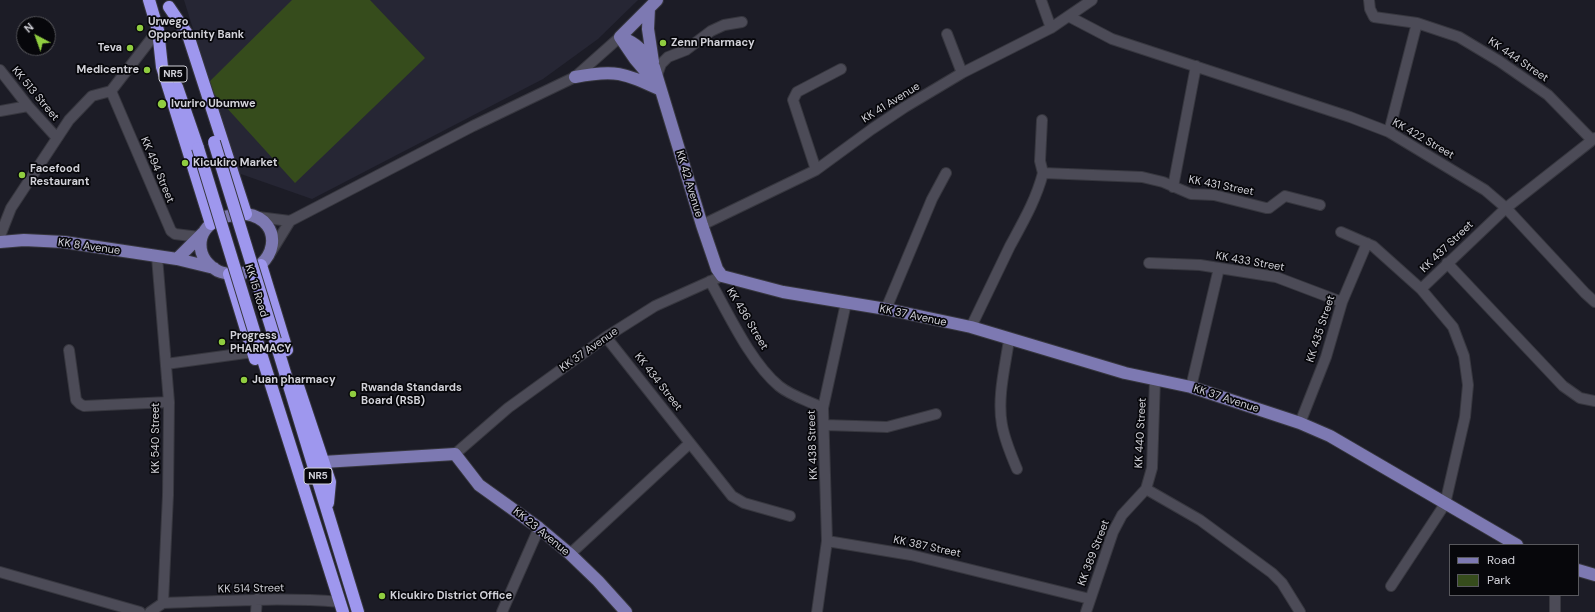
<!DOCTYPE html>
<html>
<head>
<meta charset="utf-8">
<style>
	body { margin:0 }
	#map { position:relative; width:1595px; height:612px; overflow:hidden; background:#1c1c26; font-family:"DM Sans",sans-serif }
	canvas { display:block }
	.legend { position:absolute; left:1449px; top:544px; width:130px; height:52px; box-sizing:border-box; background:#07070b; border:1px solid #58585d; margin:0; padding:5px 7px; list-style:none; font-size:12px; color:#d1d1d8 }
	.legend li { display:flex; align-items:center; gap:8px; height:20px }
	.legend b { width:20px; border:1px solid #58585d }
	.north { position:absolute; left:16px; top:16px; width:40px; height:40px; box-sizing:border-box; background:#07070b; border:1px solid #58585d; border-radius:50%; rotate:319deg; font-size:11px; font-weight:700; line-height:16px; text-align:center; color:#d1d1d8 }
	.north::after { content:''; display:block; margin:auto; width:14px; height:18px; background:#90cd40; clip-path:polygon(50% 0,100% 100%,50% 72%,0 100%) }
</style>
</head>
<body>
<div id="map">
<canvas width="1595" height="612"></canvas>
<ul class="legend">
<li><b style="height:5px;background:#7d79b2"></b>Road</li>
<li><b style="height:11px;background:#364c1c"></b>Park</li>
</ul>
<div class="north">N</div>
</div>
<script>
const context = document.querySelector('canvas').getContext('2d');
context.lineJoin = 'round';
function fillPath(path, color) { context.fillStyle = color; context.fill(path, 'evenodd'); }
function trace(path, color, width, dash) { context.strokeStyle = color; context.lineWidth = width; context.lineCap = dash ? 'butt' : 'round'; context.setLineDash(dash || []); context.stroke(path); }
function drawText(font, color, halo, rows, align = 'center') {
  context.font = font + ' "DM Sans",sans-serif'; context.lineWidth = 3.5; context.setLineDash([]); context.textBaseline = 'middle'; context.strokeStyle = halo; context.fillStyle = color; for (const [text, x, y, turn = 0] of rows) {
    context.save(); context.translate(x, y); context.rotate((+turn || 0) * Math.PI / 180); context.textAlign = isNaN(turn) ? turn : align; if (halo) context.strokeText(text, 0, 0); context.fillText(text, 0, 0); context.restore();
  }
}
const built = new Path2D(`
	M184 0H638L598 39 543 79 312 199 238 173Z`);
const green = new Path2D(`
	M292 0H370L425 58 295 183 206 85Z`);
const minor = new Path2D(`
	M1041 0 1051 28
	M1369 0 1370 9 1374 17 1417 23 1459 37 1499 61 1548 95 1592 140
	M1070 17 1112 39 1350 117 1389 132 1485 190 1506 208 1585 293 1595 302
	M158 30 111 91 171 231 175 234 199 237
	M947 34 962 73
	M0 70 28 106 57 138
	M657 75 661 64 668 57 686 50 711 31 724 25 742 22
	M0 111 28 106
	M1042 120 1040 161 1043 173
	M1389 132 1417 23
	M816 170 793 100 797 92 841 69
	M1173 187 1196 66
	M258 217 290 221
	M702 225 816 170 872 129 905 107 962 73 1051 28 1092 0
	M1341 232 1373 246 1421 289
	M0 236 11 208 69 120 92 96 111 91
	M271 252 290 221 473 126 575 77 620 37
	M1149 263 1200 265 1276 277 1342 302
	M1447 263 1563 386 1580 398 1595 401
	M710 281C728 313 751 363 779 386 791 396 809 401 823 408
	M886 309 932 199 946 173
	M971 327C984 300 997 273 1010 246 1023 222 1036 200 1043 173L1142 177 1163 182 1191 194 1214 195 1266 208H1269L1285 196 1320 205
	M606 337 732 496 744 503 790 516
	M1009 340C1005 367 997 398 1002 425 1005 441 1011 455 1017 469
	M69 350 76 400 80 404 84 406 169 402
	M166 364 253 352
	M1155 379 1152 468 1146 489 1200 520 1272 573 1282 583 1300 612
	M1191 387 1219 268
	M1300 423 1326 357 1342 302 1367 243
	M824 425 887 427 936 414
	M455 454 508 408 606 337 655 306 722 276
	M827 541 823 408 846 303
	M570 554 690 443
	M0 572 140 612
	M1391 586 1445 504 1465 417 1468 385 1464 356 1453 327 1421 289 1506 208 1595 138
	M163 603C222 601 281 597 340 602
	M150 612 163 603 168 495 169 402 157 257
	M256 612 257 599
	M502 612 539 528
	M817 612 827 541 911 555 1090 599
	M1086 612 1113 532 1122 515 1146 489
	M1555 612V595`);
const major = new Path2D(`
	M649 8 648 29 653 62
	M620 37C637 43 645 52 654 67L702 225 717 269 722 276 783 292 886 309 971 327 1125 373 1191 387 1300 423 1330 436 1517 545
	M620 37 635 59 657 85
	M620 37 657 0
	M575 77C616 69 624 73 661 90
	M246 214C286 220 278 271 236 274 230 274 224 274 218 271 195 258 194 231 219 219 227 215 237 215 246 214Z
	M0 242 24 240 64 242 177 259 214 268
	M177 259 203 233
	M323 462 455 454 479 485 539 528 570 554 598 581 626 612
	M1578 570 1595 575`);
const highway = new Path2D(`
	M149 0 160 37
	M169 7 188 35 246 214
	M158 30 162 67 211 224
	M177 87 198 148
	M261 265 287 350
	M229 274 255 359
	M275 340 358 612
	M258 344 343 612
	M297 383 330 482 328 503`);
const highwayBridge = new Path2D(`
	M214 142 275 340
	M198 148 258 344`);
const markers = [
	[140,28,4,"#90cd40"],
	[663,43,4,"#90cd40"],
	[130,48,4,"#90cd40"],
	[147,70,4,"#90cd40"],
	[162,104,5,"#90cd40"],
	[185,163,4,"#90cd40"],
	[22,175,4,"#90cd40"],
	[222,342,4,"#90cd40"],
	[244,380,4,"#90cd40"],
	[353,394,4,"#90cd40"],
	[382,596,4,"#90cd40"]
];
const shields = [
	[173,74,28],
	[318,476,28]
];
const shieldNames = [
	["NR5",173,74],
	["NR5",318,476]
];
const poiNames = [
	["Urwego",148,22],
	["Opportunity Bank",148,35],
	["Zenn Pharmacy",671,43],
	["Teva",122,48,"right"],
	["Medicentre",139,70,"right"],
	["Ivuriro Ubumwe",171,104],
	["Kicukiro Market",193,163],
	["Facefood",30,169],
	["Restaurant",30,182],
	["Progress",230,336],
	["PHARMACY",230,349],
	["Juan pharmacy",252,380],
	["Rwanda Standards",361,388],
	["Board (RSB)",361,401],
	["Kicukiro District Office",390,596]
];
const streetNames = [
	["KK 444 Street",1518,60,34],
	["KK 513 Street",35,94,50],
	["KK 41 Avenue",891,103,-32],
	["KK 422 Street",1423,139,30],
	["KK 494 Street",157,170,67],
	["KK 42 Avenue",689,184,73],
	["KK 431 Street",1221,186,11],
	["KK 8 Avenue",89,247,8],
	["KK 437 Street",1447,247,-44],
	["KK 433 Street",1250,262,10],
	["KK 15 Road",256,291,73],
	["KK 37 Avenue",913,316,12],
	["KK 436 Street",747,319,59],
	["KK 435 Street",1321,329,-72],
	["KK 37 Avenue",589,350,-35],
	["KK 434 Street",658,382,52],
	["KK 37 Avenue",1226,399,18],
	["KK 440 Street",1141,433,-87],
	["KK 540 Street",156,438,-90],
	["KK 438 Street",813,445,-92],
	["KK 23 Avenue",541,532,39],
	["KK 387 Street",927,547,12],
	["KK 389 Street",1094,553,-69],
	["KK 514 Street",251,589,-1]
];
fillPath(built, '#262634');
fillPath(green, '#364c1c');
trace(minor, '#37373f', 12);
trace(major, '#37373f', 14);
trace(highway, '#37373f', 14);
trace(minor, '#4c4b57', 10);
trace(major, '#7d79b2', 12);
trace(highway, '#9e97ee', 12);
trace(highwayBridge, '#37373f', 14, []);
trace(highwayBridge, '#9e97ee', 12);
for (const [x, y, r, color] of markers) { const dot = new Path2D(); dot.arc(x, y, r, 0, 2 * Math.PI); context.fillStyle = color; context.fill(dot); trace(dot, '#07070b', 1.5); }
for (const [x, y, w] of shields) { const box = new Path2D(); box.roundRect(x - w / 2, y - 8, w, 16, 3); context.fillStyle = '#07070b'; context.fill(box); trace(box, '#d1d1d8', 1); }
drawText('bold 10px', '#d1d1d8', null, shieldNames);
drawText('bold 11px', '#d1d1d8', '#07070b', poiNames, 'left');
drawText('11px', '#d1d1d8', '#07070b', streetNames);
</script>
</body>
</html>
